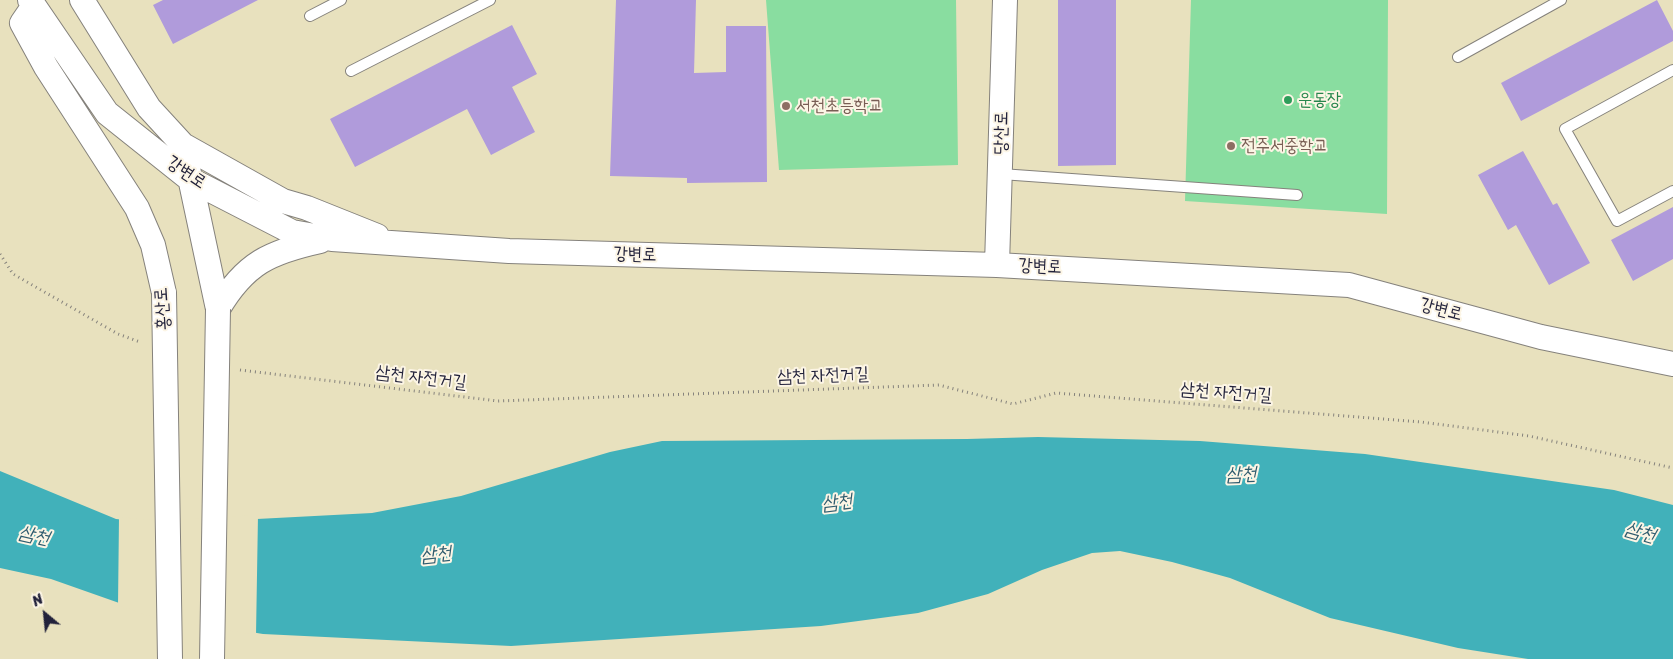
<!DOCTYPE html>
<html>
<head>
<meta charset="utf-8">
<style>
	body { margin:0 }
	#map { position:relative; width:1673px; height:659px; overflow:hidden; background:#e8e1be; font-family:Sriracha,sans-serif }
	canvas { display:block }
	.north { position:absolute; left:20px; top:589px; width:50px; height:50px; -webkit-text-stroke:4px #fcf5e5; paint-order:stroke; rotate:332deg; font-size:14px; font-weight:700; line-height:20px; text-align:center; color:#22223b }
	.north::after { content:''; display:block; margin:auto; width:18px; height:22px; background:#22223b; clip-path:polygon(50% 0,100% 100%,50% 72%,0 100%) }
</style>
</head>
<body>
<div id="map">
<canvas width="1673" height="659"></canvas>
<div class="north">N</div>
</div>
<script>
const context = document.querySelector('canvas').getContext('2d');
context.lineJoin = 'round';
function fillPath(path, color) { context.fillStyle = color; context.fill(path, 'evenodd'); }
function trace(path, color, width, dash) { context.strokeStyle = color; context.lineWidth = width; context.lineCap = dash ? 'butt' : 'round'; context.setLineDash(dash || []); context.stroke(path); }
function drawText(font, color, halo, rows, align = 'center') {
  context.font = font + ' Sriracha,"Poor Story",sans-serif'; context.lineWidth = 4; context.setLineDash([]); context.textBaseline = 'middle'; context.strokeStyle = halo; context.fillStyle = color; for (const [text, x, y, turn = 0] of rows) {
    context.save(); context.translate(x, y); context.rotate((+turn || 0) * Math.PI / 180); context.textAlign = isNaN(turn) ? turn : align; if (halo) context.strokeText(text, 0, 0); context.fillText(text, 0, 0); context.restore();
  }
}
const green = new Path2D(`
	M766 0H956L958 165 779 170Z
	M1191 0H1388L1387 214 1185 201Z`);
const water = new Path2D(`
	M1038 437 1200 441 1365 454 1614 490 1673 505V659H1528L1458 648 1330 618 1230 578 1172 562 1120 551 1092 553 1042 570 988 594 918 613 821 626 511 646 263 634 159 617 51 579 0 568V471L116 519 161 524 372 513 461 496 610 452 662 441 967 439Z`);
const pier = new Path2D(`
	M258 515 256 635 158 619 118 605 119 517 161 521Z`);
const building = new Path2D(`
	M163 0H258L173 44 153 5Z
	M616 0H696L694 73 726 72V26H766L767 182 687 183V178L610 176Z
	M1058 0H1116V165L1058 166Z
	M1657 0 1673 31V41L1521 121 1501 83Z
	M512 25 537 74 512 87 535 132 491 155 467 109 355 167 330 119Z
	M1523 151 1553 205 1557 203 1590 263 1549 285 1516 225 1508 230 1478 175Z
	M1673 207V259L1633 281 1611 240Z`);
const path = new Path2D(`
	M0 254 13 274 118 334 140 342
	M240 370 498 401 939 385 1013 404 1056 393 1421 422 1529 436 1673 468`);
const service = new Path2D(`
	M310 16 341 0
	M1458 57 1561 0
	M1673 70 1565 129 1617 221 1673 191
	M351 71 490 0
	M1001 174 1297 195`);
const tertiary = new Path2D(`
	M30 0 107 113 191 180 292 232 332 239 509 251 997 265 1349 285 1541 337 1673 364
	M82 0 149 108 183 145 218 309
	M33 7 22 23 46 67 137 208 153 245 164 293
	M183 145 283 201 307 208 377 236
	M997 265 1005 0
	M218 309C245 263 270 252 320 241`);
const tertiaryBridge = new Path2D(`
	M164 293 170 659
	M212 659 218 309`);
const markers = [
	[1288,100,5,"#2e9e5b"],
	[786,106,5,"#8d6e63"],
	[1231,146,5,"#8d6e63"]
];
const leisureNames = [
	["운동장",1298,100]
];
const educationNames = [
	["서천초등학교",796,106],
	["전주서중학교",1241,146]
];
const streetNames = [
	["당산로",1002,133,-89],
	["강변로",186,173,34],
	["강변로",635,255,2],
	["강변로",1040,267,3],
	["홍산로",163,309,-94],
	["강변로",1441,310,15],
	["삼천 자전거길",823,376,-2],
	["삼천 자전거길",421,378,7],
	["삼천 자전거길",1226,393,4]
];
const waterNames = [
	["삼천",1241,475,-2],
	["삼천",837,503,-7],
	["삼천",1640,533,16],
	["삼천",34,536,13],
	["삼천",436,555,-6]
];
fillPath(green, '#89dda0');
fillPath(water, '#41b1ba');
fillPath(pier, '#e8e1be');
fillPath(building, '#b09bdb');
trace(service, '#85827c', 12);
trace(tertiary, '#85827c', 26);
trace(path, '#85827c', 3, [1, 4]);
trace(service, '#fff', 10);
trace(tertiary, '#fff', 24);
trace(tertiaryBridge, '#85827c', 26, []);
trace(tertiaryBridge, '#fff', 24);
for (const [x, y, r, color] of markers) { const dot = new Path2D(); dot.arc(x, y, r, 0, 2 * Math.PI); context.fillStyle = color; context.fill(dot); trace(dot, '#fcf5e5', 2); }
drawText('18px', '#27864d', '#fcf5e5', leisureNames, 'left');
drawText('18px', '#785e54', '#fcf5e5', educationNames, 'left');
drawText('18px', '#22223b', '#fcf5e5', streetNames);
drawText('italic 19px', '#2e5b6e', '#fcf5e5', waterNames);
</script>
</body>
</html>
